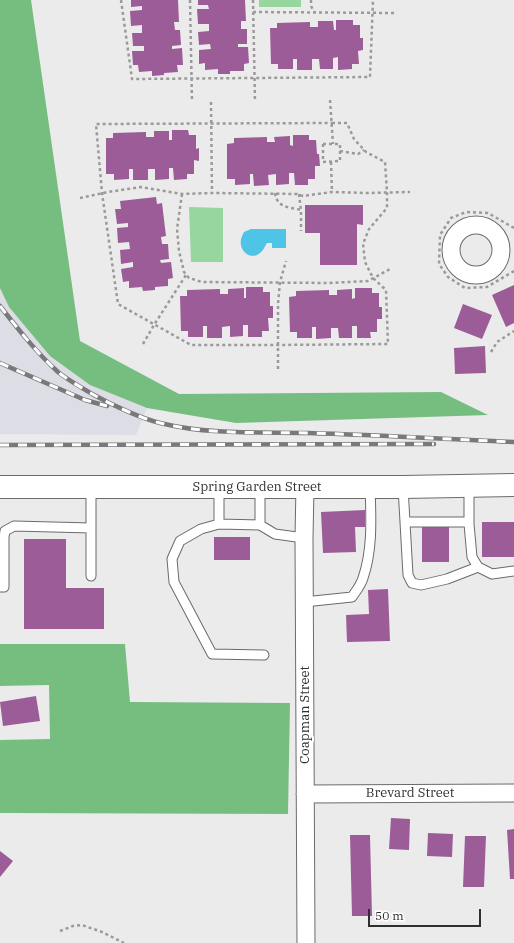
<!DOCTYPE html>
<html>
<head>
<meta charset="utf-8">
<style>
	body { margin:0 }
	#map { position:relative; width:514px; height:943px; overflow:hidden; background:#ebebec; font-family:"IBM Plex Serif",serif }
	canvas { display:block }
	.scale { position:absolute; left:368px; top:909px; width:113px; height:18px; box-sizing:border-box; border:2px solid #2f2f2f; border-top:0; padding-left:5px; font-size:12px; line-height:14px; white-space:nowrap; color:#2f2f2f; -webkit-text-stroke:3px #fff; paint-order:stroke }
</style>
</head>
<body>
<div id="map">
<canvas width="514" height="943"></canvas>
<div class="scale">50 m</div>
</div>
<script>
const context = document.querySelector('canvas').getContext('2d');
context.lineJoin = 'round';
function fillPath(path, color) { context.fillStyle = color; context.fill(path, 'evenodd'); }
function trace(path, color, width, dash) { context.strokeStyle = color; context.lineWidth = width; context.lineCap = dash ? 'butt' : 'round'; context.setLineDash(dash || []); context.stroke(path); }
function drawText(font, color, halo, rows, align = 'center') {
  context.font = font + ' "IBM Plex Serif",serif'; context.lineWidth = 4; context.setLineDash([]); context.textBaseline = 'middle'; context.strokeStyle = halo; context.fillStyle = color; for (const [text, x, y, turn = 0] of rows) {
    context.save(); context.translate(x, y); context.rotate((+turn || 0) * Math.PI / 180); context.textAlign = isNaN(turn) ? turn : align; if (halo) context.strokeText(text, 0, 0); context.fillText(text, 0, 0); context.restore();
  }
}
const built = new Path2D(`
	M0 288 10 307 90 385 147 408 136 435 0 434Z`);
const green = new Path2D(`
	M259 0H301V7H259Z
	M189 207 223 208V262H191Z`);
const forest = new Path2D(`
	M0 0H31L80 341 179 394 441 392 488 415 236 423 147 408 90 385 50 356 9 307 0 288Z
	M0 644H125L130 702 290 703 288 814 0 813V740L50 739 49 685 0 686Z`);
const water = new Path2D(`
	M251 229H286V248H272V243H267C265 246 263 251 260 253 252 260 242 253 241 245 240 240 242 236 244 232Z`);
const building = new Path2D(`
	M131 0H178L179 22H174L175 30H180L181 45 172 46V49L182 48 183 65H177L178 72 164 73V75L152 76V71L139 72 138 65H133L132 51H144V46H133L132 33H142V25L131 26 130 11 142 10V6L131 7Z
	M198 0H245L246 21H241V29H247V44H238V47H248L249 63 244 64V71H230V74H218V69L205 70V63L199 64V50L211 49 210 44 199 45 198 32 209 31V24H198L197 9H209L208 5H198Z
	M336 20H353V25H360V38H363V50L358 51 359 64H352V69L338 70V57L333 58V69H320L319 59H312V70H297V59H293V69H278V64H271L270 28H277V23L310 22V27H318V21H333L334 30H336Z
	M172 130H188L189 135H196V149L199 148V161L194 160V174H187V179L174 180 173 168H169V179L155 180V169H148V180H133V169H129V179L114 180V174H106V138H113V133L146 132V137H154V131H169V140H172Z
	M293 135H309V140H316L317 154H319L320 166H315V179H308V185H295L294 173H289V184L276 185V174L268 175 269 185 254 186 253 174H250V184L235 185V179H227V144L234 143V138L267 137V142H275L274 137 290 136V145L293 146Z
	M156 197 157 204 162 203 166 236 161 237 162 244H168L169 259 160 260 161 263 171 262 173 278 168 279V286L155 287V290L143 291 142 287 129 288V281L123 282 121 269 133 267V262L121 264 120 250 130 249 129 242 118 243 117 228 128 227V223L117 224 115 209H121L120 201Z
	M305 205H363V225L357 224V265H320V233H305Z
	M514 285V323L506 327 492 295Z
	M246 287H263V292H270V306H273V318H268L269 331H262V337H248V325H243V336L230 337V326L222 327V338H207V326H203V337H188V331H181L180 296H187V290L220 289V294H228V289L244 288V298H246Z
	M355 288H372V293H379V307H382V319H377V332H370L371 338H357V326H352V338H339L338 328H331V338L316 339V327H312V338H297V332H290L289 297 296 296V291L329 290V295H337V290L352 289V299L355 298Z
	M463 304 492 315 482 339 454 328Z
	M485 346 486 373 455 374 454 348Z
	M365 510V527H355L356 552 323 553 321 512Z
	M482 522H514V557H482Z
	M449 526V562H422V527Z
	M214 537H250V560H214Z
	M24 539H66V588H104V629H24Z
	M388 589 390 641 347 642 346 615 369 614 368 590Z
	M36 696 40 721 3 726 0 702Z
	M391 818 410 819 409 850 389 849Z
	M514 829V879H510L507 830Z
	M428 833 453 834 452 857 427 856Z
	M350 835H370L372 916H352Z
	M465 836H486L484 887H463Z
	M0 851 13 861 0 877Z`);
const path = new Path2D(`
	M121 0 132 79 370 77 373 0
	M190 0 192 102
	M253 0 255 101
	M311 0V6L315 13
	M253 12 397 13
	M330 100 333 144
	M211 102 212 193
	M332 123H347L354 139 366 152 385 162 387 192V208L369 229 363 244 365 262 373 278 386 290 388 344 277 345H191L118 304 102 193 96 124Z
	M323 144H340V161L323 162Z
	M340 151 358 154 364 150
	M331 162 332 192
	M275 193C277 208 289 207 301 210
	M182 194 177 229 179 251 184 272 189 278 202 282 329 283 368 281 392 268
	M299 194 301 211V231
	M80 198 108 192 141 187 182 194 212 193 297 194 303 196 332 192 367 193 410 192
	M514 228 488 213 466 212 451 218 440 235 439 264 448 277 465 288 487 287 514 271
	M143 344 154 325 186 275
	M491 352 497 342 514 331
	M278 369V304L280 282 286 261
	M60 931 73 926 82 925 102 932 124 943`);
const service = new Path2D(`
	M260 486V525
	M469 486V524L472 557 478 567 492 574 514 571
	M219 487V524L260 525 275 534 304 538
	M403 487 408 575 412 583 421 585 447 579 478 567
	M405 522H469
	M219 524 201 529 180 541 172 559 174 582 212 654 264 655
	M91 576V487
	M0 587H4V537L5 531 14 526 91 528
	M304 602 352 597C356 591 361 585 363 578 373 549 371 517 370 486`);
const minor = new Path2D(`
	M451 250a25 25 0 1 1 50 0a25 25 0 1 1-50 0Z
	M305 486 304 538 306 943
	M305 794 514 793`);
const secondary = new Path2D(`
	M0 487H403L514 485`);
const rail = new Path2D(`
	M0 306C18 329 36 352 58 372 68 380 82 388 94 395 112 405 140 418 160 423 209 435 259 432 308 433 377 435 445 439 514 442
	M0 363 85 400 107 406
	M0 445 434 444`);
const streetNames = [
	["Spring Garden Street",257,487],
	["Coapman Street",305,715,-90],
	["Brevard Street",410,793]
];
fillPath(built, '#dddde5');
fillPath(green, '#97d69e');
fillPath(forest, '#76be80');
fillPath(water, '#4ec4e7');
fillPath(building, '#9c5c98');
trace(service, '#6b6b6c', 11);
trace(minor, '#6b6b6c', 19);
trace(secondary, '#6b6b6c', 24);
trace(path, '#9a9a9b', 2.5, [3, 3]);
trace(service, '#fff', 9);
trace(minor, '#fff', 17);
trace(secondary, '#fff', 22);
trace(rail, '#79797a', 4.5);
trace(rail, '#fff', 3, [9]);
drawText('13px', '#2f2f2f', '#fff', streetNames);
</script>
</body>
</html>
